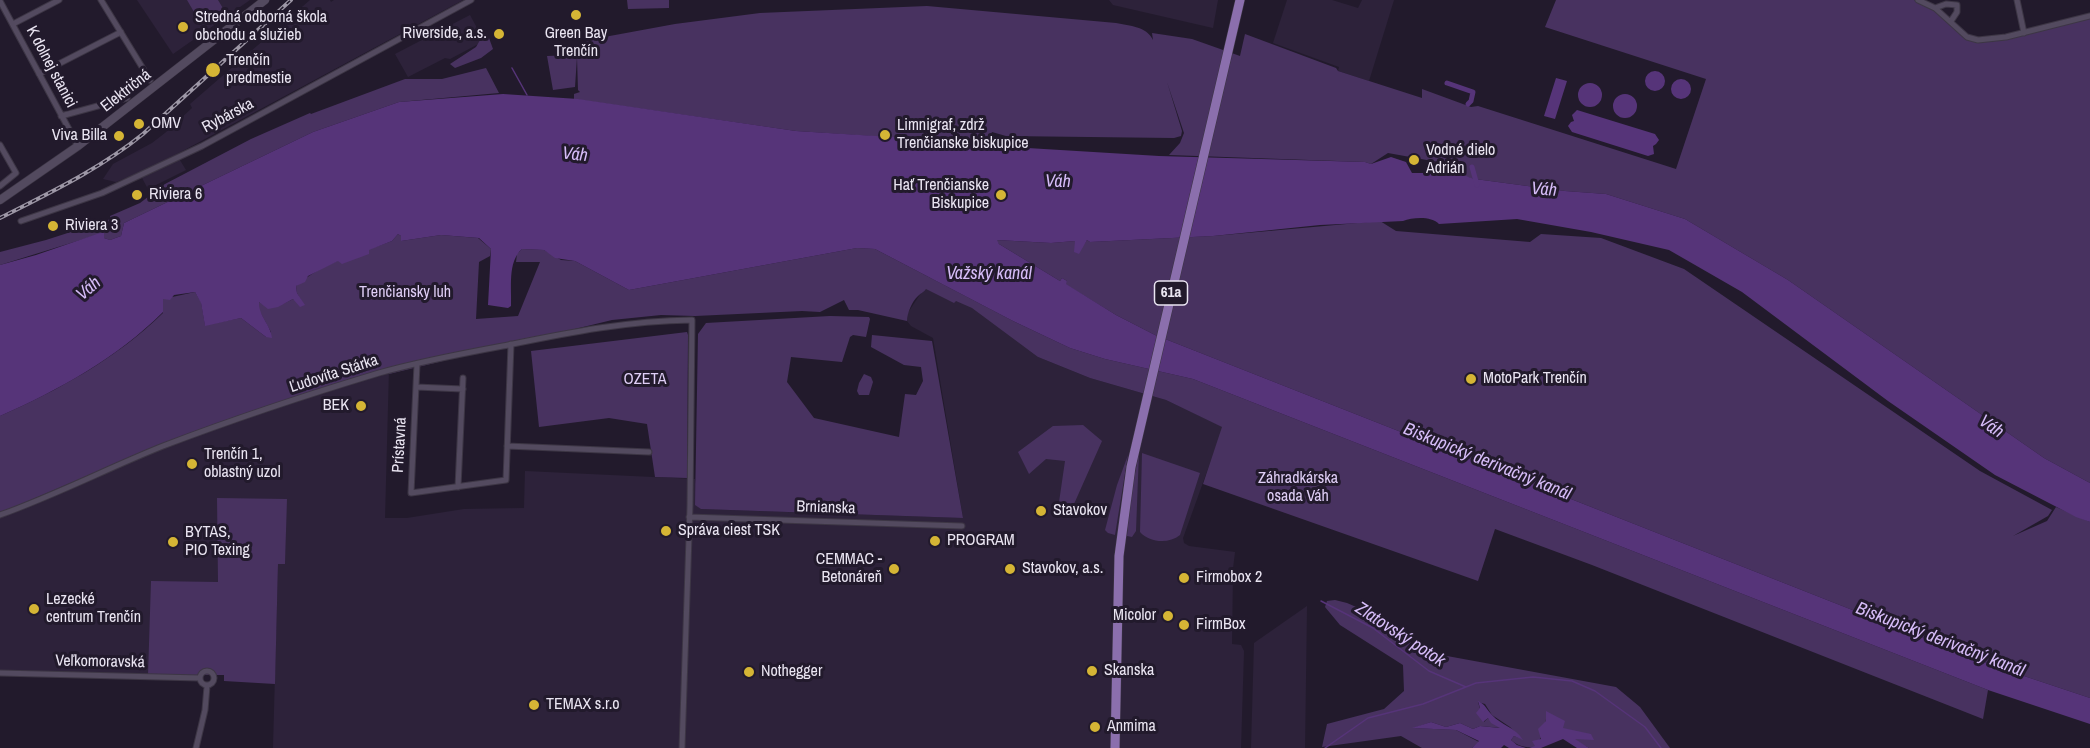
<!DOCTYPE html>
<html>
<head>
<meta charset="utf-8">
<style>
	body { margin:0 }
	canvas { display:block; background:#221a2c }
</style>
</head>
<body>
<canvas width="2090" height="748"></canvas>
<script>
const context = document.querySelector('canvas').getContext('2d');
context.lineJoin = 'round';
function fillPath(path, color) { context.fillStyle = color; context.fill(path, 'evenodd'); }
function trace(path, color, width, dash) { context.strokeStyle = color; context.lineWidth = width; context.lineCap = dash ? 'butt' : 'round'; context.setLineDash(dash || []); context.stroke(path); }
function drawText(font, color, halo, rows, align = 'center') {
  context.font = font + ' "Archivo Narrow",sans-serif'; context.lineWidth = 6; context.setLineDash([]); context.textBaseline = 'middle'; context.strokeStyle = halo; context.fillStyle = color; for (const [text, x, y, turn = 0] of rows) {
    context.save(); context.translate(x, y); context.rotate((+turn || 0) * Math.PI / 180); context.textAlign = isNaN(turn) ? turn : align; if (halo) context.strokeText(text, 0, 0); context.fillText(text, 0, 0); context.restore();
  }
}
const built = new Path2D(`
	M137 0H250L173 54Z
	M310 0H330L331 2 334 0H463L151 168 116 182 103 179 113 164 152 143 165 133 192 108 190 104Z
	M1109 0H1218L1213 28 1113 5Z
	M1287 0H1332L1358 8 1362 0H1394L1369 81 1338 71 1339 67 1273 43Z
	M470 15 484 41 450 59 445 58 408 77 395 54Z
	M178 157 186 170 148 189 141 176Z
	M931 278 1013 321 1038 357 1090 378 1166 400 1223 427 1183 538 1184 543 1189 546 1235 552 1233 568 1232 644 1241 645 1244 651 1241 748H273L278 564H285L286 499 218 582 148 675 0 670V513L155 447 389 368 385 518H407L464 509 524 508 525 471 695 479 701 509 963 518 933 338 911 326 907 321V314Z
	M1307 606 1305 748H1251L1254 643Z`);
const green = new Path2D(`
	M187 0H218L224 10 201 24Z
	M627 0H669V8L628 9Z
	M1556 0H1914L1945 13 1966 36 1985 41 2090 14V483L2044 458 1788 280 1685 219 1606 194 1565 191 1475 179 1462 176 1449 164 1388 153 1371 164 1365 162 1169 155 1180 143 1184 133 1167 82 1182 131 1181 136 1174 138 1006 136 992 132 986 143H977L796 131 574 99V94L580 92 578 90 577 57 575 87 553 90 547 56 577 55 581 43 588 40 675 24 760 13 927 6 1116 23C1130 26 1146 26 1153 40L1152 33 1192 39 1240 56 1245 34 1336 68 1338 71 1422 98V89L1471 107 1478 106 1676 169 1706 79 1545 27Z
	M483 35 489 38 493 49 481 58 455 68 450 64 476 47Z
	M486 68 499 93 399 102 313 132 124 223 121 236 110 240 104 238 103 233 0 265V252L46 240 111 219 110 216 140 203 165 184 251 139 310 113 311 114 405 79H442Z
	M1380 221 1396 231 1530 242 1541 234 1601 238 1684 269 1980 471 2052 510 2048 516 2013 536 2047 521 2056 507 2090 522V698L1997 667 1155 335 1116 315 1065 284 1067 281 1062 278 1060 281 999 244 996 240 1051 243 1075 241V249L1080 250 1087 240 1090 242 1213 236Z
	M398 234 401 236V241L441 235 478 238 491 249 490 256 479 262 476 319 518 316 540 262H516L517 254 522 249 544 250 561 260 575 261 629 290 857 248 875 249 1013 321 1070 348 1105 359 1193 379 1988 690 1983 719 1592 565 1495 529 1478 581 1203 484 1222 427 1166 400 1090 378 1038 357 972 308 956 301 954 303 926 289C924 292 921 293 918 296 912 301 907 314 907 321L858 310H849L844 300 820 312 802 311 695 316 661 315 612 320 389 374V369L155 447 0 513V416C59 390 117 358 163 313V299L195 292 201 302 205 325 241 318 266 337 271 332 258 308 259 302C272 310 281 305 293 299L304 305 297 293 296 286C323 262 360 253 392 241Z
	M830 316 869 317 870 319 866 337 853 335 850 337 842 362 791 357 787 382 814 418 899 437 905 394 916 395 923 381 921 367 904 365 871 347 872 335 932 341 963 518 701 509 695 505 698 334 706 323Z
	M687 332 688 335 687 478 655 477 647 424 609 418 539 427 531 351Z
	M864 374 871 377 873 382 869 395H859L857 391 859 383Z
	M1083 425 1102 441 1074 504 1087 509 1083 516 1064 514 1058 509 1065 461 1046 459 1029 474 1018 452 1053 426Z
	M1139 452 1136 531 1132 537 1127 536 1129 505Z
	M1142 453 1200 473 1180 535C1169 544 1150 543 1140 532Z
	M1128 455 1115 535 1108 533 1105 530 1117 485Z
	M217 498 287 499 285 564H278L275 684 224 681V675H148L151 581 218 582Z
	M1335 600 1347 603 1370 613 1396 636 1447 656 1616 687 1640 707 1670 748H1589L1573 739 1546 712C1547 725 1543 736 1535 747 1525 748 1518 746 1511 740L1514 736 1522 739 1510 727 1492 715 1485 704 1478 702 1484 722 1488 718 1502 728 1480 726 1473 729 1460 723 1446 727 1431 722 1414 728 1456 730 1479 742 1472 748H1422L1401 736 1322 747 1327 724 1384 709 1404 691 1403 665 1340 625 1325 607 1327 601Z`);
const water = new Path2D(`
	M1645 81a10 10 0 1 1 20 0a10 10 0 1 1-20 0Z
	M1556 78 1567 81 1555 119 1544 116Z
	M1671 89a10 10 0 1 1 20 0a10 10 0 1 1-20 0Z
	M1578 95a12 12 0 1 1 24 0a12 12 0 1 1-24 0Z
	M1613 106a12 12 0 1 1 24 0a12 12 0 1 1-24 0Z
	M503 94 578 99 796 131 989 143 996 144 997 146 1011 147 1159 156 1365 162 1371 164 1391 157 1406 162 1412 173H1431L1434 171V168L1432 167V162C1453 163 1456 174 1475 179L1565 191 1606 194 1685 219 1788 280 2044 458 2090 483V522L2076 517 1995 475 1888 401 1742 292 1669 250 1591 232 1517 219 1439 224C1432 216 1413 217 1403 221L1320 225 1213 236 1090 242 1087 240 1079 254 1074 252 1075 241 1051 243 997 240 999 244 1060 281 1062 278 1067 281 1066 284 1116 315 1155 335 1997 667 2090 698V724L1988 690 1193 379 1105 359 1070 348 1013 321 875 249 857 248 629 290 575 261 555 258 544 250 522 249C507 262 512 289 511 306L508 308 488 305 491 249 479 238 441 235 401 241V236L398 234 392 241 369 250V254L342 264 338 261 308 276 305 282 296 286 297 293 305 305 300 307 293 299 278 307 268 309 259 302C258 315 271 325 272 338L266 337 241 318 205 326 201 303 195 292 174 295 170 300 163 299V312C117 358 59 390 0 416V265L36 255 97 234 104 232V238L110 240 121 236 124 223 313 132 399 102Z
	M1577 110 1655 134 1659 140 1656 144 1653 146 1654 154 1648 156 1572 132 1568 126 1571 122 1574 121 1572 115Z
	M1478 701C1486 705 1486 709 1492 715 1501 725 1515 727 1523 740L1514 736 1511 740 1517 745 1526 748H1509L1504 745 1501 748H1472L1479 741 1456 730 1412 728 1431 722 1446 727 1460 723 1473 729 1480 726 1500 728 1491 723 1488 718 1483 722 1476 713 1480 708Z
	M1546 711 1565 721 1563 728 1591 734 1594 740 1575 739 1589 748H1577L1563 739 1541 748H1529L1535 746 1532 741 1541 739 1538 729 1546 721Z`);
const stream = new Path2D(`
	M512 68 527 95
	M1321 601 1373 628 1429 671 1466 687
	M1325 748 1368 718 1423 704 1476 683 1533 677 1572 681 1595 691 1645 727 1661 748`);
const canal = new Path2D(`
	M1447 83 1473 92 1471 101 1468 104
	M1472 167 1477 185`);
const minor = new Path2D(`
	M101 0 150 80
	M1918 0 1935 8 1967 37 1978 40 2006 37 2090 16
	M2017 0 2024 33
	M0 1 78 146
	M1935 8 1946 4 1957 5V12L1951 21
	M13 24 59 0
	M39 74 121 32
	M61 116 127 98
	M0 145 16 173 0 186
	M21 221 102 193 202 146 471 0
	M417 364 411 493 506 480 511 344
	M416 387 463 389
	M507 446 649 452
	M458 487 463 378
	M0 515C56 495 108 468 163 446 234 419 306 395 379 373 421 361 465 353 508 345 571 332 627 321 692 320L690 506 682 748
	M689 517 962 526
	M200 678a7 7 0 1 1 14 0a7 7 0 1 1-14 0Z
	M0 673 200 678
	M196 748 205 710 207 686`);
const secondary = new Path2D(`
	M0 200 78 146 265 0`);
const primary = new Path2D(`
	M1115 748 1119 556 1131 467 1240 0`);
const rail = new Path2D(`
	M0 218C49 193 100 169 143 134L291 0`);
const markers = [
	[576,15,6,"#d5b535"],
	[183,27,6,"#d5b535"],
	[499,34,6,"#d5b535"],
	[213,70,8,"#d5b535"],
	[139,124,6,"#d5b535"],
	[885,135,6,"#d5b535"],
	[119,136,6,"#d5b535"],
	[1414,160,6,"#d5b535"],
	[137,195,6,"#d5b535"],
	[1001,195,6,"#d5b535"],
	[53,226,6,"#d5b535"],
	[1471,379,6,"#d5b535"],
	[361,406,6,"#d5b535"],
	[192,464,6,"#d5b535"],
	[1041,511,6,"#d5b535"],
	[666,531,6,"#d5b535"],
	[935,541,6,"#d5b535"],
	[173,542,6,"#d5b535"],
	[894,569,6,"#d5b535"],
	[1010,569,6,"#d5b535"],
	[1184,578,6,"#d5b535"],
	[34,609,6,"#d5b535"],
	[1168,616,6,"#d5b535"],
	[1184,625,6,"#d5b535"],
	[1092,671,6,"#d5b535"],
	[749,672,6,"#d5b535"],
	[534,705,6,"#d5b535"],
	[1095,727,6,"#d5b535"]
];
const shields = [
	[1171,293,33]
];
const shieldNames = [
	["61a",1171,293]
];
const poiNames = [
	["Stredná odborná škola",195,18],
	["obchodu a služieb",195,36],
	["Riverside, a.s.",487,34,"right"],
	["Green Bay",576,34,"center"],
	["Trenčín",576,52,"center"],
	["Trenčín",226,61],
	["predmestie",226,79],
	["OMV",151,124],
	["Limnigraf, zdrž",897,126],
	["Trenčianske biskupice",897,144],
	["Viva Billa",107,136,"right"],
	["Vodné dielo",1426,151],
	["Adrián",1426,169],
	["Hať Trenčianske",989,186,"right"],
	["Biskupice",989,204,"right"],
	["Riviera 6",149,195],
	["Riviera 3",65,226],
	["MotoPark Trenčín",1483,379],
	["BEK",349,406,"right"],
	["Trenčín 1,",204,455],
	["oblastný uzol",204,473],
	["Stavokov",1053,511],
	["Správa ciest TSK",678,531],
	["BYTAS,",185,533],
	["PIO Texing",185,551],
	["PROGRAM",947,541],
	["CEMMAC -",882,560,"right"],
	["Betonáreň",882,578,"right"],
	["Stavokov, a.s.",1022,569],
	["Firmobox 2",1196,578],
	["Lezecké",46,600],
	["centrum Trenčín",46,618],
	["Micolor",1156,616,"right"],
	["FirmBox",1196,625],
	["Skanska",1104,671],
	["Nothegger",761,672],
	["TEMAX s.r.o",546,705],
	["Anmima",1107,727]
];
const streetNames = [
	["K dolnej stanici",51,67,62],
	["Električná",126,91,-38],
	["Rybárska",228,116,-28],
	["Ľudovíta Stárka",334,374,-18],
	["Prístavná",400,445,-87],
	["Brnianska",826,508,2],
	["Veľkomoravská",100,662,1]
];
const parkNames = [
	["Trenčiansky luh",405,293],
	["OZETA",645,380],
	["Záhradkárska",1298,479],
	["osada Váh",1298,497]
];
const waterNames = [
	["Váh",575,155,6],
	["Váh",1058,182,1],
	["Váh",1544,190,5],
	["Važský kanál",989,274],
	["Váh",89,289,-40],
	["Váh",1991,427,35],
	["Biskupický derivačný kanál",1487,462,22],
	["Zlatovský potok",1400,635,33],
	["Biskupický derivačný kanál",1940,640,21]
];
fillPath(built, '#2d223a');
fillPath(green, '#483260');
fillPath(water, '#563479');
trace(stream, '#563479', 1.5);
trace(canal, '#563479', 5);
trace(minor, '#3d3645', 7);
trace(secondary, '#3d3645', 9);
trace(primary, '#3d3645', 10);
trace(minor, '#534a5f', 5);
trace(secondary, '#534a5f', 8);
trace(primary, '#8b6fad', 9);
trace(rail, '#9d97a6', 4);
trace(rail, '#221a2c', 1.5, [4.5]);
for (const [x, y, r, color] of markers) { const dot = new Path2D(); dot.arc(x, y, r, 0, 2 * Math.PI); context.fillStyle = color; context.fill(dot); trace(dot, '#221a2c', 2); }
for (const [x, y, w] of shields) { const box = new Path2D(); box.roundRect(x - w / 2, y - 12, w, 24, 4.5); context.fillStyle = '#221a2c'; context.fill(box); trace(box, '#eae5f2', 1.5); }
drawText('bold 15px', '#eae5f2', null, shieldNames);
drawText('16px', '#eae5f2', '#221a2c', poiNames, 'left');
drawText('16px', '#eae5f2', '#221a2c', streetNames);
drawText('16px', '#dfcef6', '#221a2c', parkNames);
drawText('italic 18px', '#d6bcf8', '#221a2c', waterNames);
</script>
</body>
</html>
